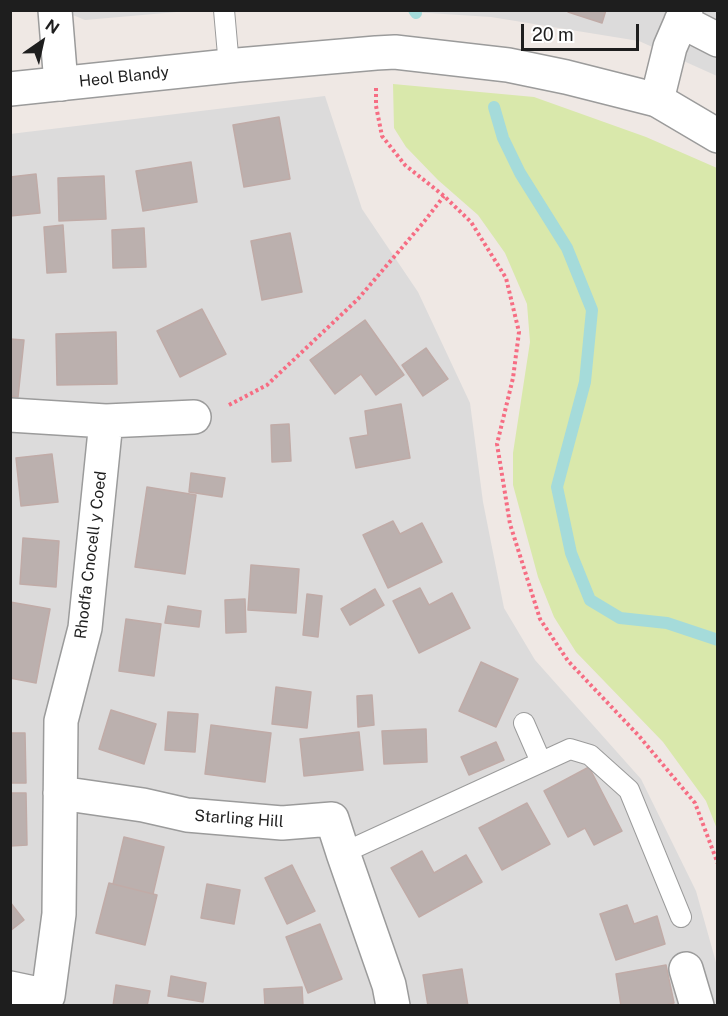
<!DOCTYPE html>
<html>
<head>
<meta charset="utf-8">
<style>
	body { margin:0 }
	#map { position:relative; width:728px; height:1016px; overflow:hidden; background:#efe8e4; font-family:"Public Sans",sans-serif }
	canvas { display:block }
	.frame { position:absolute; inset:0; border:12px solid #1e1e1e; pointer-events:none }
	.north { position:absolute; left:12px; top:12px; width:60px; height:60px; -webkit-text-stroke:4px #fff; paint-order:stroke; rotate:34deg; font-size:16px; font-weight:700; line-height:24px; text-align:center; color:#1e1e1e }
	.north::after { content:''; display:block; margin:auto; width:21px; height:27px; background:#1e1e1e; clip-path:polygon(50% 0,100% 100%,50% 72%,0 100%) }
	.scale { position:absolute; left:521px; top:24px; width:118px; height:27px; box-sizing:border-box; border:3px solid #1e1e1e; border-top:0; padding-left:8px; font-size:18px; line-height:21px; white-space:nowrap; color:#1e1e1e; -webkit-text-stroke:4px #fff; paint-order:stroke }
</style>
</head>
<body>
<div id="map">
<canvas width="728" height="1016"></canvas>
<div class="frame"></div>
<div class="north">N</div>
<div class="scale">20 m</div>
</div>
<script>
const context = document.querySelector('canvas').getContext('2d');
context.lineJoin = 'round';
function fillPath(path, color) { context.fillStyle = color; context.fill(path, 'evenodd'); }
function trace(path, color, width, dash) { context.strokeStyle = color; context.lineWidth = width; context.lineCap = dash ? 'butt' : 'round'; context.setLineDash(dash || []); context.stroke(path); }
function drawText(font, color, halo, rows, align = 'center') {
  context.font = font + ' "Public Sans",sans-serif'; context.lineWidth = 6; context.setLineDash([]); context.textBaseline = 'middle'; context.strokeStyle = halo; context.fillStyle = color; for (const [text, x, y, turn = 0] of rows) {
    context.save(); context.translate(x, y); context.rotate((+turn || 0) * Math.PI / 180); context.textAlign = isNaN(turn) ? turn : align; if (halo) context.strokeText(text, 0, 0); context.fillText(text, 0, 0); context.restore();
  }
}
const residential = new Path2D(`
	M63 11H188L85 20Z
	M397 11H717V76L639 41 491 17Z
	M325 96 362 209 418 292 470 403 483 502 504 608 535 660 641 779 696 891 717 966V1005H11L10 134Z`);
const grass = new Path2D(`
	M393 84 534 97 646 137 717 168V829L706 801 663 742 576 652 554 617 538 577 513 485V453L530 342 527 304 505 253 478 215 438 180 406 147 394 128Z`);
const stream = new Path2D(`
	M414 10 416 13
	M494 107 503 138 520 173 567 248 592 310 585 382 557 487 571 553 590 600 620 618 667 623 718 640`);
const building = new Path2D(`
	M569 10H606L602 23 568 12Z
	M279 117 290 179 244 187 233 125Z
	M191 162 197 202 143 211 136 171Z
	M36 174 40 213 10 216V177Z
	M104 176 106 219 59 221 58 178Z
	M63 225 66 272 47 273 44 227Z
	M144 228 146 267 113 268 112 230Z
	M290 233 302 292 262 300 251 241Z
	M202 309 226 354 180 377 157 331Z
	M365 320 404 375 376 395 361 374 335 394 310 360Z
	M116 332 117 384 57 385 56 334Z
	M10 339 24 340 18 397 10 396Z
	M426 348 448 379 423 396 402 365Z
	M401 404 410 458 356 468 350 438 368 435 365 411Z
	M289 424 291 461 272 462 271 425Z
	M52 454 58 502 21 506 16 458Z
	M191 473 225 478 222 497 189 492Z
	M147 487 196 495 185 574 135 567Z
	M393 521 400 534 422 523 442 562 388 588 363 535Z
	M23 538 59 541 56 587 20 584Z
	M251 565 299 569 296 613 248 610Z
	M420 588 429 605 452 593 470 628 419 653 393 601Z
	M375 589 384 605 350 625 341 609Z
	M307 594 322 596 318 637 303 635Z
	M245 599 246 632 226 633 225 600Z
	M10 602 50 609 36 683 10 678Z
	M168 606 201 611 199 627 165 623Z
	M126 619 161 624 154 676 119 671Z
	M481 662 518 679 496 727 459 711Z
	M276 687 311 692 307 728 272 724Z
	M372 695 374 725 358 727 357 696Z
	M111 710 156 724 144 764 99 749Z
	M168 712 198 714 195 752 165 750Z
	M211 725 271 733 265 782 205 774Z
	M426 729 427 762 384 764 382 731Z
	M359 732 363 770 304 776 300 739Z
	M10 733H25L26 783H10Z
	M496 742 504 760 469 775 461 757Z
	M589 767 622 831 594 845 585 828 568 837 544 791Z
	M10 793H26L27 845 10 846Z
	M527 803 550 844 502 870 479 828Z
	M124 837 164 847 153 894 113 884Z
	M422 851 434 873 466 855 482 882 419 917 391 868Z
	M292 865 315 911 287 924 265 878Z
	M109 883 157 895 145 945 96 933Z
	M207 884 240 890 234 924 201 918Z
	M10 902 24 920 10 931Z
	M627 905 634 924 657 916 665 944 616 960 600 914Z
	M320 924 342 979 308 993 286 937Z
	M666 965 674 1003 662 1006H621L616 974Z
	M462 969 468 1006H428L423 975Z
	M171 976 206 983 203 1002 168 996Z
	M116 985 150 991 147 1006H113Z
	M302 987 303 1006H265L264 989Z`);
const path = new Path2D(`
	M376 88V106L382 136 405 165 444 196 471 222 506 278 519 332 513 378 497 444 510 524 540 619 568 661 639 736 695 803 718 864
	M229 405 267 385 358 299 423 223 444 196`);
const service = new Path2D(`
	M224 10 229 66
	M524 723 541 762
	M343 853 570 749 590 755 629 790 681 917`);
const minor = new Path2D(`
	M55 10 61 84
	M681 21 718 40
	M657 100 670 47 686 10
	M10 415 106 421 85 628 61 721 59 914 48 996 10 988
	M106 421 194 417
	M60 793 143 805 187 815 282 823 332 819 343 853 389 985 393 1006
	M686 969 697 1006`);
const tertiary = new Path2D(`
	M10 89 238 65 376 53 395 52 508 65 566 77 657 100 718 136`);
const streetNames = [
	["Heol Blandy",124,77,-6],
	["Rhodfa Cnocell y Coed",91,555,-83],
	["Starling Hill",239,819,4]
];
fillPath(residential, '#dcdbdb');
fillPath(grass, '#d9e8ab');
trace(stream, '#a5dbda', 12);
fillPath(building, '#bbb0ae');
trace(building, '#c0aba7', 1.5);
trace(service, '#9b9b9b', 22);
trace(minor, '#9b9b9b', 36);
trace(tertiary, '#9b9b9b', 36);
trace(path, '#f66d83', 4, [3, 3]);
trace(service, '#fff', 20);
trace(minor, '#fff', 33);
trace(tertiary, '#fff', 33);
drawText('16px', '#1e1e1e', '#fff', streetNames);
</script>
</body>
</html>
